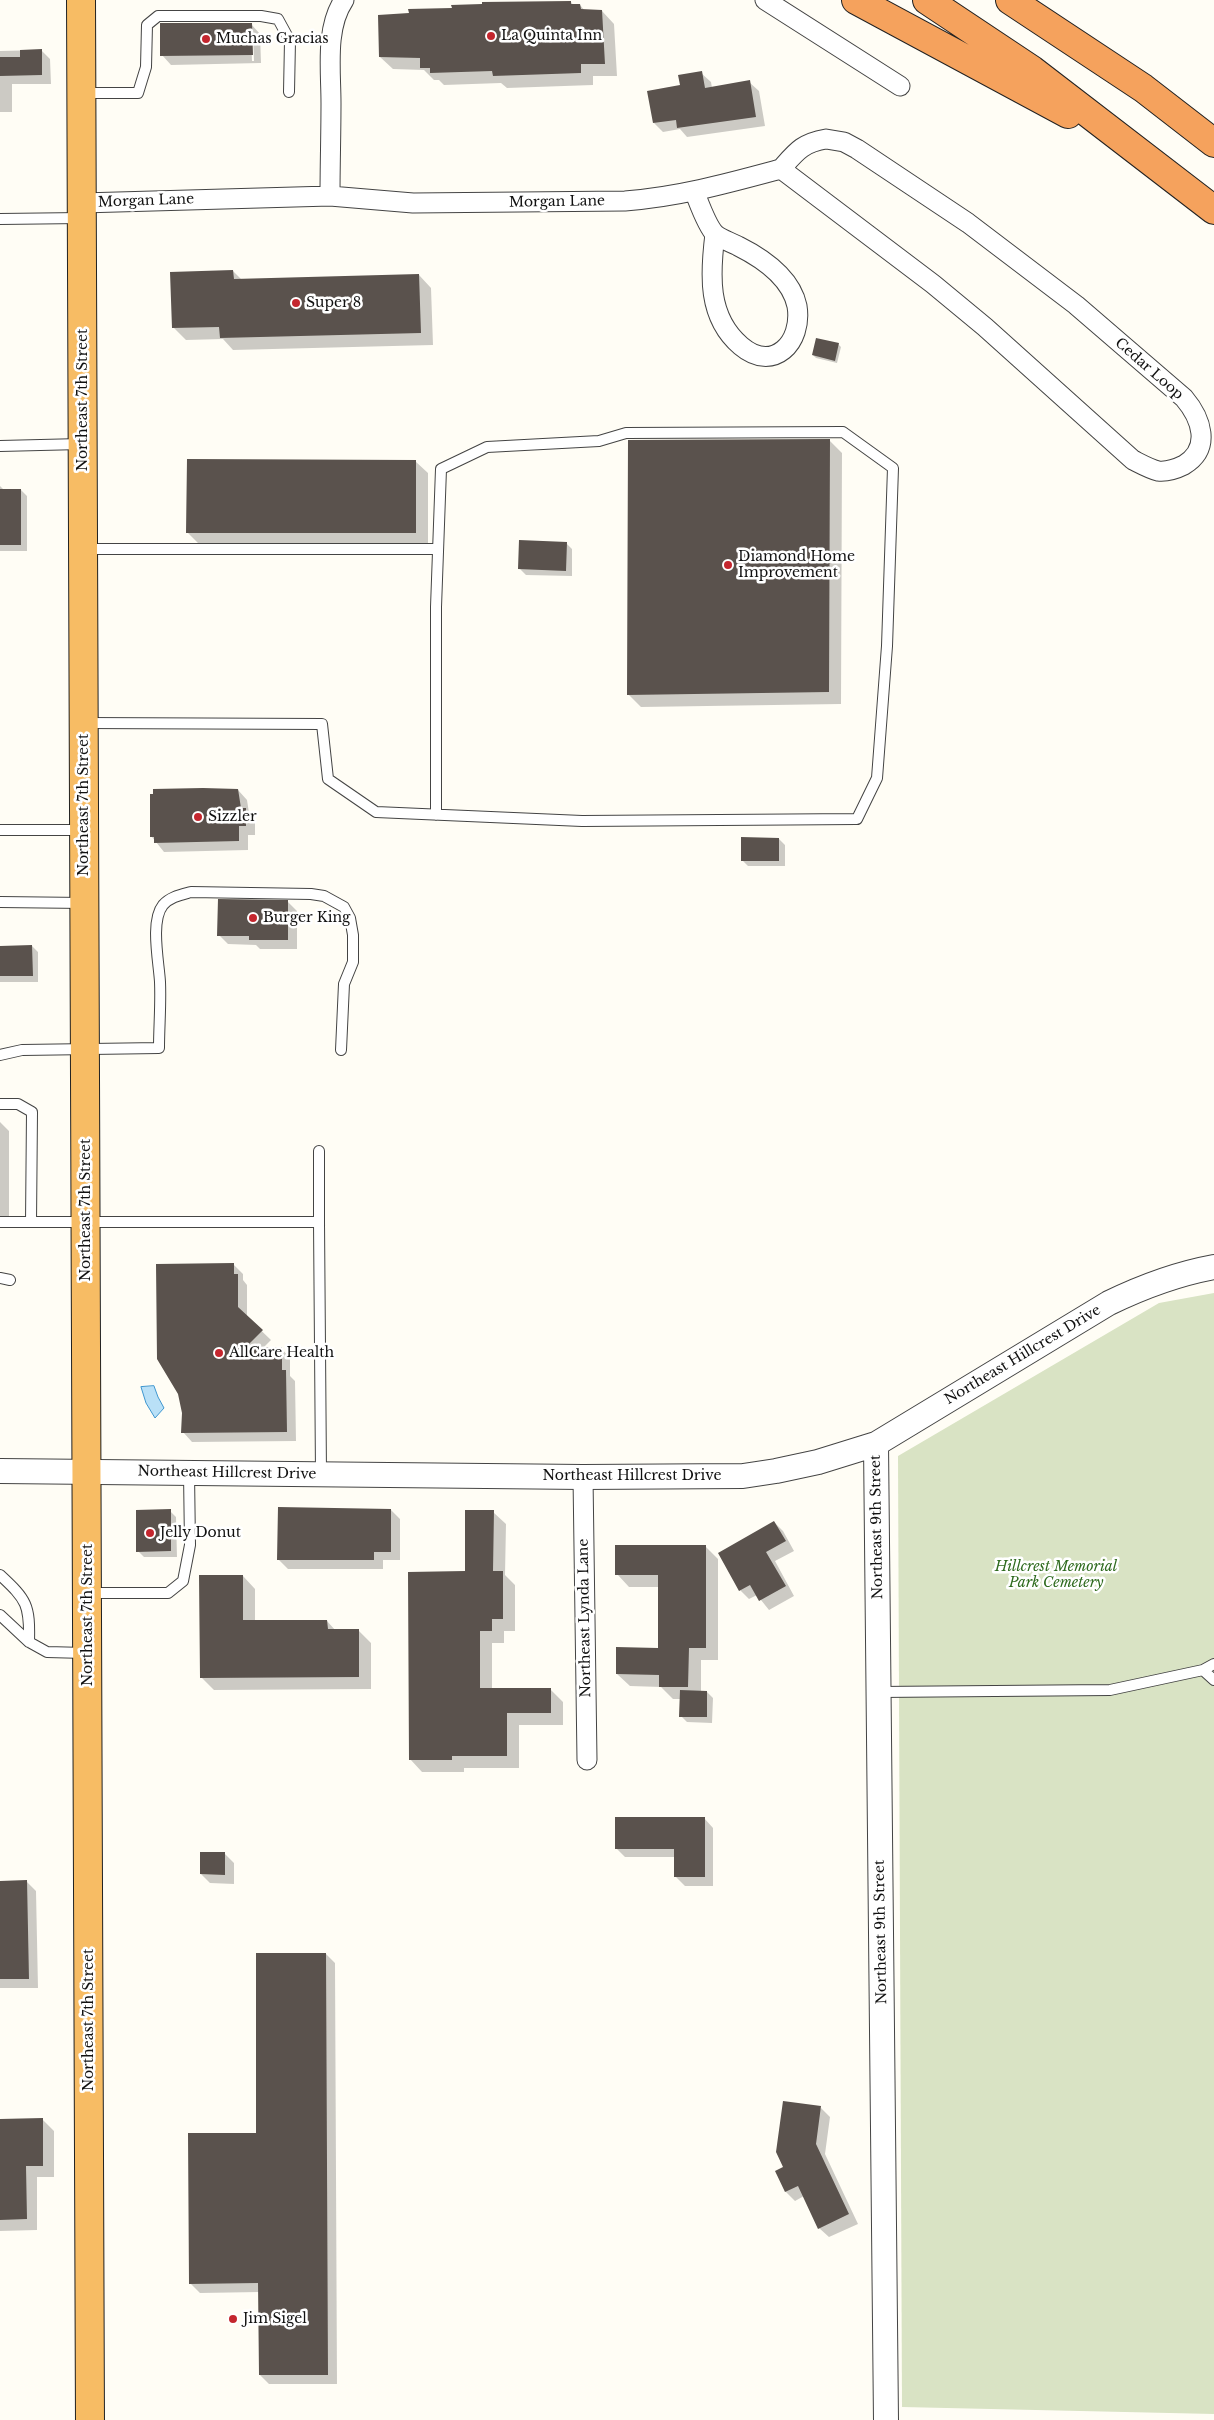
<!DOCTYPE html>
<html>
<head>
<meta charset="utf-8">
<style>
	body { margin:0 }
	canvas { display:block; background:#fffdf5 }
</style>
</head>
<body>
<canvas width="1214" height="2420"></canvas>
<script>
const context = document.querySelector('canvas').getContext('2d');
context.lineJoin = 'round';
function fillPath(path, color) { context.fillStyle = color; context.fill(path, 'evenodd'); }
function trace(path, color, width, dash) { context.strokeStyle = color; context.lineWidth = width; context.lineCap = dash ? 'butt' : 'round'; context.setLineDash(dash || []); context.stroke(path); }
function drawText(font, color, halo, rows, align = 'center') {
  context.font = font + ' "Libre Baskerville",serif'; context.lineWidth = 5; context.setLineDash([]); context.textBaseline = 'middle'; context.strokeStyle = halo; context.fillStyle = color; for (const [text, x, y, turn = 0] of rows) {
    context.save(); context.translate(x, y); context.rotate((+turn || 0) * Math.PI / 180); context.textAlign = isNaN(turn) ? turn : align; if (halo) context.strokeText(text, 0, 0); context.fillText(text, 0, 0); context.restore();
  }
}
const cemetery = new Path2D(`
	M1214 1293V2414L902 2407 898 1456 1159 1303Z`);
const water = new Path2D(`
	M154 1386 158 1397 164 1408 155 1418 146 1403 141 1387Z`);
const shadow = new Path2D(`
	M571 2 574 6 580 5 585 11H602L614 24 617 76H593V85L507 88 501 83 444 85 439 80H434L424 70 393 69 380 57Z
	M251 24 260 34 261 63 171 65 162 55ZM251 32H253L254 61H252Z
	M41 50 50 59 51 84H12V112H0V51Z
	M701 73 711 82 712 88 749 82 759 91 765 126 687 137 680 129 663 132 654 123 682 86Z
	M233 271 242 280 419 275 431 288 433 345 233 350 223 339 186 340 173 327Z
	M838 344 841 347 837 363 816 358 813 355Z
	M829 440 842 453 841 704 641 707 628 694Z
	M415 461 428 473V545H200L188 533Z
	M0 486 4 490H21L27 496V551H0Z
	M566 543 572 549V576L526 575 520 569Z
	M238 790 247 800 249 813 255 819V835H248V850L164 852 152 837Z
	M779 839 785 845V866H748L742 860Z
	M288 902 297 911V949H260L256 945 228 944 219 935Z
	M32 946 38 952V982H0V947Z
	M0 1122 9 1131V1220H0Z
	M233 1264 243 1274V1280L247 1285V1317L271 1340 263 1348H281L290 1358V1376L295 1381 296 1441 192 1442 183 1432Z
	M391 1510 400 1519V1560H383V1569H288L278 1559Z
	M170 1511 176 1517 177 1557H144L138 1551Z
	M493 1512 506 1524 505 1575 515 1585V1631H504V1643H492V1690L550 1689 563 1702V1725H519V1768H464V1772H422L410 1759 467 1573Z
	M774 1522 783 1531 794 1551 775 1561 794 1596 769 1610 757 1595 749 1599 740 1590Z
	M706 1547 718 1559V1660H701V1692H707L713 1698 712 1723 687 1722 681 1716V1699H673L661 1687 630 1686 617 1674 659 1649V1587H629L617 1574Z
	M243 1576 255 1589V1622L327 1621 336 1631H359L371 1643V1689L214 1690 201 1677Z
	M704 1818 713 1828V1886H685L676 1877V1857H625L616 1848Z
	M224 1853 234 1863V1884L210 1883 201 1874Z
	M0 1882H27L36 1891 38 1988H0Z
	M326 1954 335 1963 337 2384H269L260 2375V2292L200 2293 190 2283 258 2134Z
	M821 2108 830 2117 825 2154 858 2224 829 2237 819 2228 804 2196 795 2201 786 2192 776 2172 785 2168Z
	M42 2119 54 2131V2177H37V2230L0 2231V2120Z`);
const building = new Path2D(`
	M571 1V4H580L581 9 602 10 605 64H581V73L493 76 492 71 430 73V68H420V58L379 57 378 15 409 13 408 9 452 8 451 5 482 4V2Z
	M160 23H252L253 55 160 56Z
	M42 49V75L0 76V57H20V50Z
	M702 71 705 88 750 80 756 117 677 128 676 120 653 123 647 91 680 85 678 75Z
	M233 270 234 279 419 274 421 333 220 338 219 327 172 328 170 272Z
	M816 338 839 343 835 361 812 355Z
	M830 439 829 692 627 695 628 440Z
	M187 459 416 460V533H186Z
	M0 489H21V545H0Z
	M519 540 567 542 566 571 518 569Z
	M203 788 238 789 241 808H246V826H239V841L154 843V837H150V794H153V789Z
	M741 837 779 838V861H741Z
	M218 899 288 900V940H249V936H217Z
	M32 945 33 976H0V946Z
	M234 1263V1274H238V1307L263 1330 246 1347H282V1370H286L287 1432 181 1433 182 1413 178 1394 157 1359 156 1264Z
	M278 1507 391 1509V1552H374V1560H277Z
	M171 1509V1551L136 1552V1510Z
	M465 1510H494L493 1571H503V1619H492V1631H480V1688H551V1713H507V1756H452V1760H409L408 1572 465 1571Z
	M774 1521 786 1541 766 1552 786 1586 759 1601 750 1585 739 1591 718 1553Z
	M615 1545H706V1648H689L688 1687H659V1675L616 1674V1647L658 1648V1575H615Z
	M199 1575H243V1620H327L328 1629H359V1677L200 1678Z
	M680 1690 707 1691V1717H679Z
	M615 1817H705V1877H674V1849H615Z
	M200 1852H225V1875L200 1874Z
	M27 1880 29 1979H0V1881Z
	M256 1953H326L328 2375H259L258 2283 189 2284 188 2133H256Z
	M783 2101 821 2106 816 2144 849 2214 818 2229 798 2186 785 2192 775 2171 783 2167 776 2152Z
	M43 2118V2166H26L27 2219 0 2220V2119Z`);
const service = new Path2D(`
	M82 93H138L146 67 147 25 158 16H261L278 19 290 41 289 92
	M0 219 81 218
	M0 446 81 444
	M84 549H438
	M85 723 322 724 328 779 376 812 582 821 857 819 877 778 887 646 893 468 843 432 626 433 599 441 487 447 441 469 436 607V815
	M0 830H84
	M0 902 84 903
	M0 1055 22 1050 159 1048C159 1027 161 1004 160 982 159 963 150 921 163 905 170 897 180 895 191 892L311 894 324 896 344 907 350 918 353 935V962L344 984 341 1050
	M0 1104H18L32 1112 31 1222
	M319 1151V1222
	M0 1222H319L321 1474
	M0 1278 10 1280
	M0 1575C27 1600 30 1605 29 1642
	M89 1593H168L183 1581 190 1545 189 1473
	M0 1615 29 1642 47 1652 85 1653
	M1203 1670 1214 1680
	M879 1692 1110 1690 1203 1670 1214 1664`);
const minor = new Path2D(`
	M765 0 900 86
	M826 139 844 142 857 149 968 223 1076 305 1184 398C1201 418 1212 448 1184 465 1176 469 1168 472 1158 471 1150 469 1141 464 1133 460L985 327 933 284 781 169C796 152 802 143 826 139Z
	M695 193C699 203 707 226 715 234 720 239 731 242 738 246 762 258 791 278 797 306 803 343 773 373 741 346 707 317 710 274 715 234
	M330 196C330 165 331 134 331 103 331 70 325 28 344 0
	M82 203 330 196 413 203 625 201C679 197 729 183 781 169
	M583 1477 587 1760`);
const tertiary = new Path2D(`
	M876 1444 886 2420
	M0 1471 583 1477 743 1476 776 1471 818 1462 876 1444 1109 1303C1144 1286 1176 1274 1214 1267`);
const trunk = new Path2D(`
	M81 0 90 2420`);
const motorway = new Path2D(`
	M856 0 1068 114
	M927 0 1032 70 1214 210
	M1010 0 1143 88 1214 143`);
const markers = [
	[491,36,5,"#c4262e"],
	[206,39,5,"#c4262e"],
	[296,303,5,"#c4262e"],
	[728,565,5,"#c4262e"],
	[198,817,5,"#c4262e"],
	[253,918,5,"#c4262e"],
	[219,1353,5,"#c4262e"],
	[150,1533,5,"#c4262e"],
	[233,2319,5,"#c4262e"]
];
const poiNames = [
	["La Quinta Inn",501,36],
	["Muchas Gracias",216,39],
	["Super 8",306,303],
	["Diamond Home",738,557],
	["Improvement",738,573],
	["Sizzler",208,817],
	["Burger King",263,918],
	["AllCare Health",229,1353],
	["Jelly Donut",160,1533],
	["Jim Sigel",243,2319]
];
const streetNames = [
	["Morgan Lane",146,201,-2],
	["Morgan Lane",557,202,-1],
	["Cedar Loop",1149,369,41],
	["Northeast 7th Street",83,400,-90],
	["Northeast 7th Street",84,805,-90],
	["Northeast 7th Street",86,1210,-90],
	["Northeast Hillcrest Drive",1023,1355,-31],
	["Northeast Hillcrest Drive",227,1473,1],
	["Northeast Hillcrest Drive",632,1476],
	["Northeast 9th Street",877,1527,-91],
	["Northeast 7th Street",88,1615,-90],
	["Northeast Lynda Lane",585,1618,-91],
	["Northeast 9th Street",881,1932,-91],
	["Northeast 7th Street",89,2020,-90]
];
const parkNames = [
	["Hillcrest Memorial",1056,1567],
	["Park Cemetery",1056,1583]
];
fillPath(cemetery, '#d9e3c4');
fillPath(water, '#b9e0f7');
trace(water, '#3f96cf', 1);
fillPath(shadow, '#0003');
fillPath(building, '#5a524d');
trace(service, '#444', 12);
trace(minor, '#444', 21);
trace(tertiary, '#444', 26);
trace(trunk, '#222', 30);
trace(motorway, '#222', 30);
trace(service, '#fff', 10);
trace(minor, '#fff', 19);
trace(tertiary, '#fff', 24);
trace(trunk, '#f7bc64', 28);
trace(motorway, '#f5a25d', 28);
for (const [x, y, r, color] of markers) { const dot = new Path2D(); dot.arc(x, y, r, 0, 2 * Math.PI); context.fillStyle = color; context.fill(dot); trace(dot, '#fff', 2); }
drawText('14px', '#111', '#fff', poiNames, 'left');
drawText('14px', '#111', '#fff', streetNames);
drawText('italic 14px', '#2f6b1f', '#fff', parkNames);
</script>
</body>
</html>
